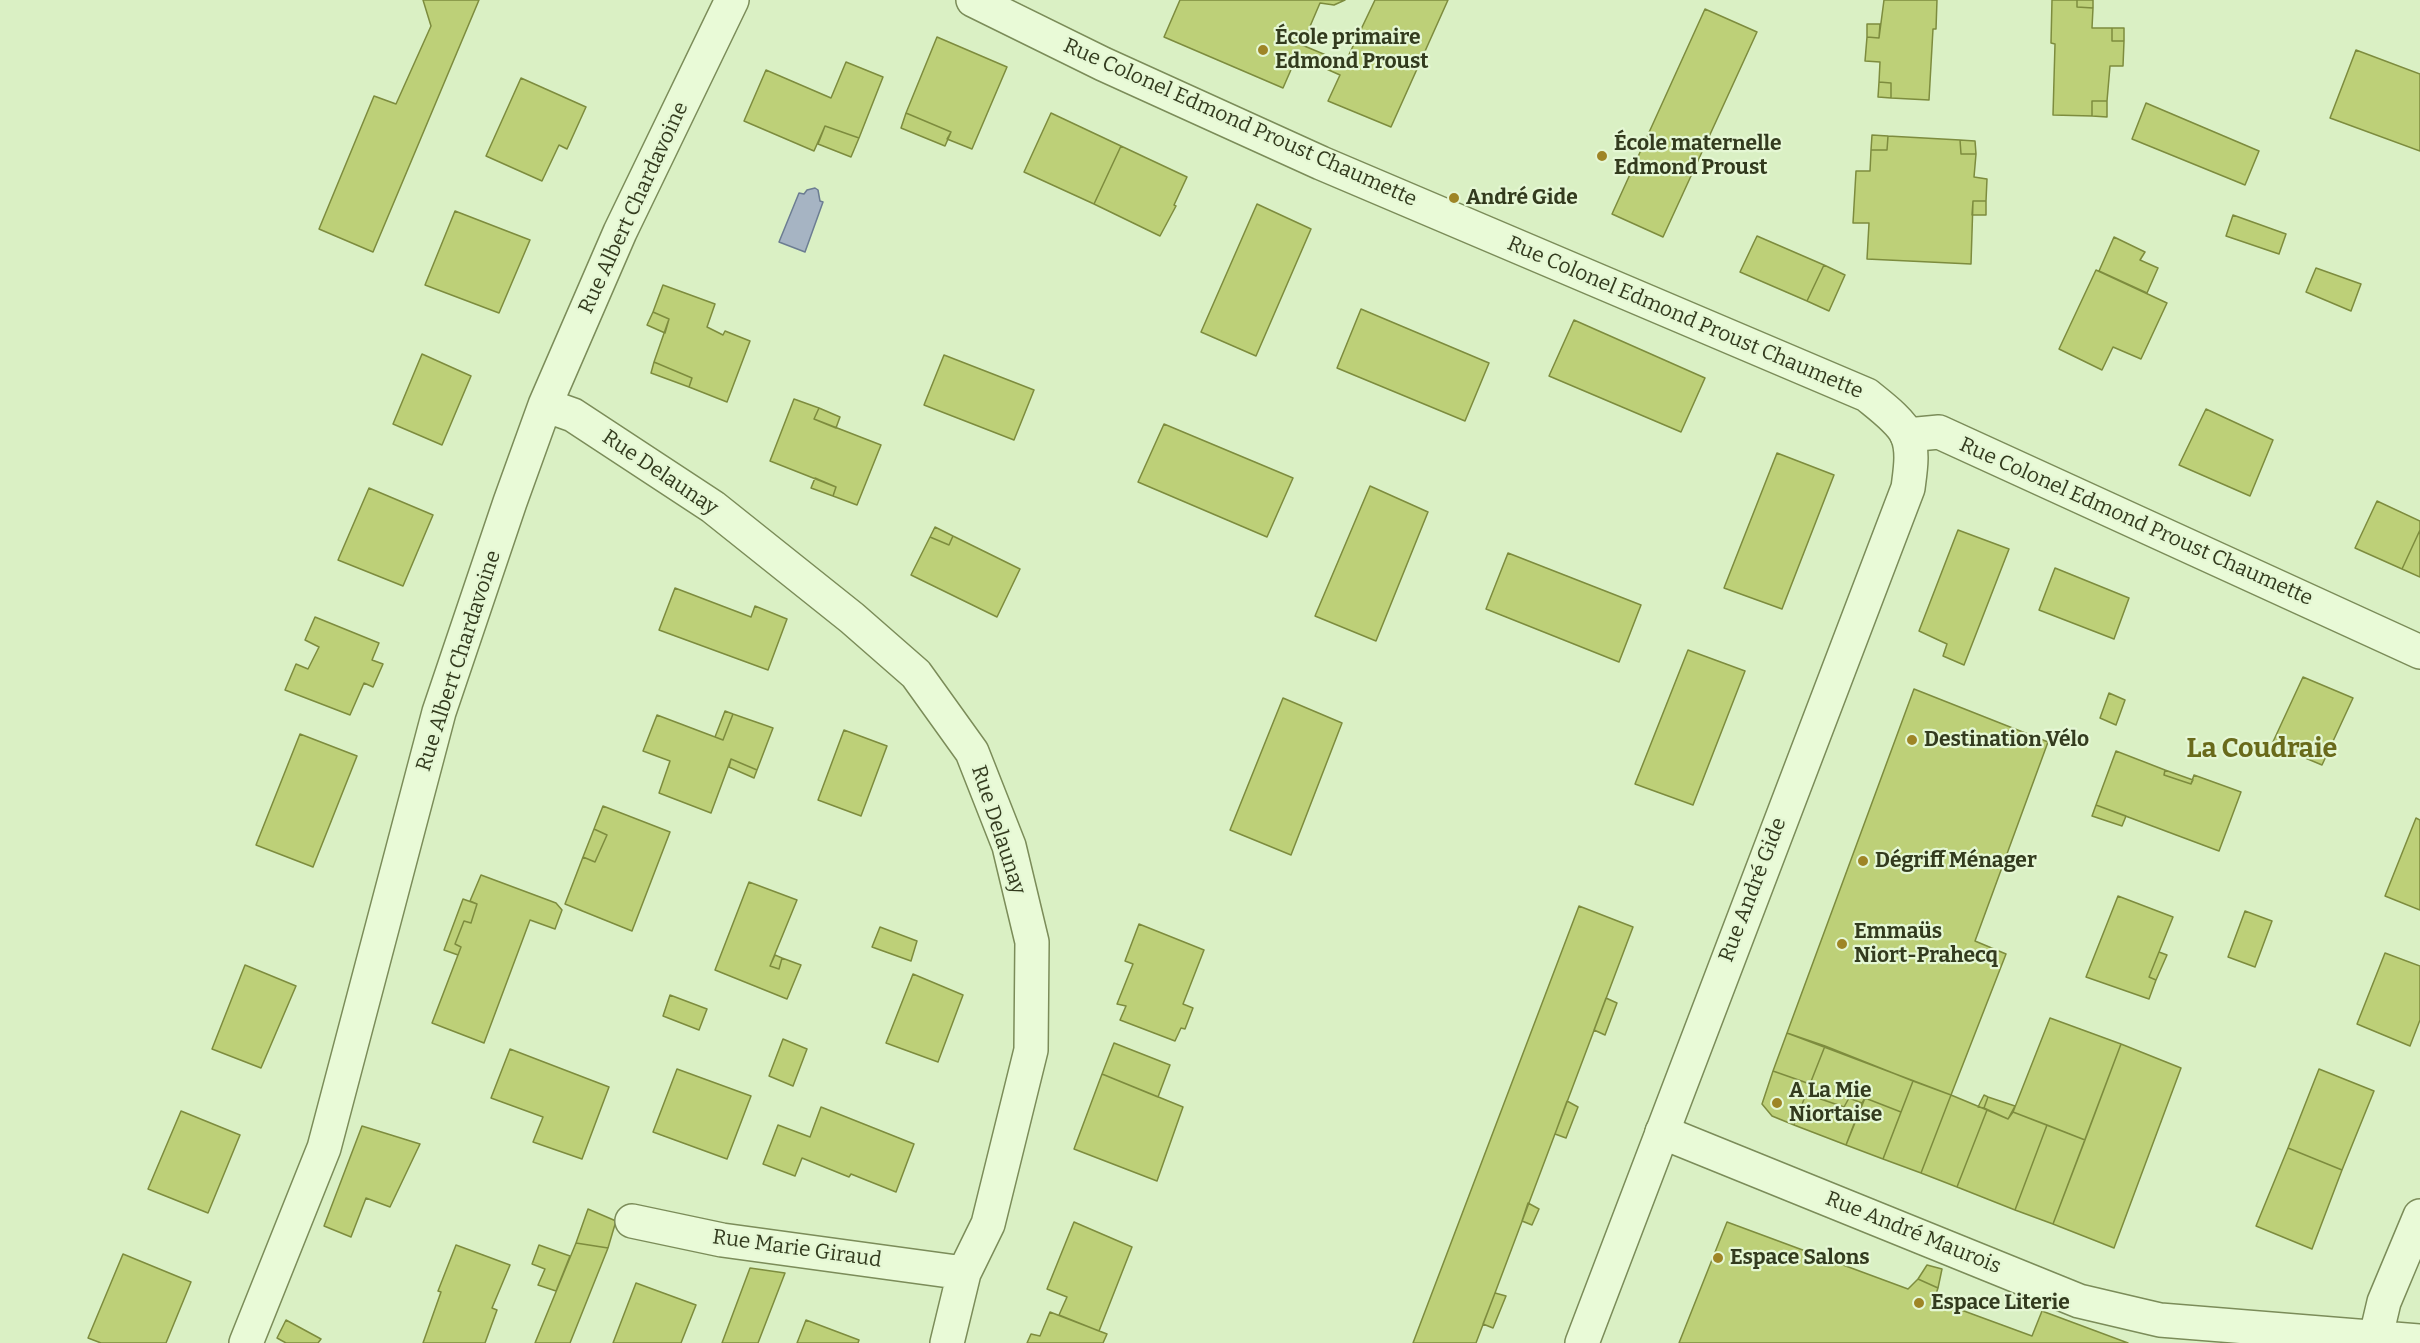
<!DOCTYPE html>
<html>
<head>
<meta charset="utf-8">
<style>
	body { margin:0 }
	canvas { display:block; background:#daf0c4 }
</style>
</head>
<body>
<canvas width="2420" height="1343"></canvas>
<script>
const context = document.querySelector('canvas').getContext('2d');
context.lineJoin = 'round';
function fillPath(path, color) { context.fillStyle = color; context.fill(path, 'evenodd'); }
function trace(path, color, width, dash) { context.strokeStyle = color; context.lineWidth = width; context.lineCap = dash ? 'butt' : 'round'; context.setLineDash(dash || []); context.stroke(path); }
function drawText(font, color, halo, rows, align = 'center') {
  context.font = font + ' Bitter,serif'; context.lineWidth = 4.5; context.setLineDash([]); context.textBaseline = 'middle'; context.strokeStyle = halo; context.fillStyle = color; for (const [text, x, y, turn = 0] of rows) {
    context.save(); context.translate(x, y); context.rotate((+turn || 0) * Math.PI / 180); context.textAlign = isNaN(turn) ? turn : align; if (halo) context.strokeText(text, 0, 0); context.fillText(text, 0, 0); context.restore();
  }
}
const water = new Path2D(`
	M815 188 818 190 820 201 823 202 805 252 779 242 799 193 804 194 807 190Z`);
const building = new Path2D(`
	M423 0H479L373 252 319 229 374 96 396 104 431 26Z
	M1180 0H1345L1334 5 1320 3 1302 45 1345 63 1375 0H1448L1391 127 1328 101 1340 75 1297 56 1283 88 1164 37Z
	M1884 0H1937L1936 29H1933L1929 100 1891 98V83L1879 82 1880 62 1865 61 1867 37 1879 38Z
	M2052 0H2077V7L2093 8 2092 28H2112V41H2124L2123 66H2110L2107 101H2092V116L2053 115 2055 44 2051 43Z
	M2077 0H2093V8L2077 7Z
	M1705 9 1757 32 1663 237 1612 214Z
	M1867 24H1880L1879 38 1867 37Z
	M2112 28H2124V41H2112Z
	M937 37 1007 67 972 149 947 139 951 132 906 113Z
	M2356 50 2420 74V151L2330 118Z
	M846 62 883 77 859 138 825 126 814 151 744 121 766 70 831 98Z
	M521 78 586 107 567 149 559 145 542 181 486 156Z
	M1879 82 1891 83V98L1878 97Z
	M2092 101H2107V117L2092 116Z
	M2146 103 2259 151 2245 185 2132 139Z
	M906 113 951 132 945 146 901 128Z
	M1051 113 1121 146 1094 204 1024 172Z
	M825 126 859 138 851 157 818 144Z
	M1872 135 1888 136 1887 150H1871Z
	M1888 136 1960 140 1961 154H1976L1974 177 1987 179 1986 201H1973L1971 264 1867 259 1869 223H1853L1856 171H1870L1871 150H1887Z
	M1960 140 1975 141 1976 154H1961Z
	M1121 146 1187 177 1174 205 1176 206 1160 236 1094 204Z
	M1973 201H1986V215H1972Z
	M1257 204 1311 229 1256 356 1201 332Z
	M455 211 530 240 499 313 425 285Z
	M2233 215 2286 234 2279 254 2226 236Z
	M1757 236 1824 265 1807 301 1740 272Z
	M2114 237 2145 252 2140 260 2158 268 2147 293 2099 271Z
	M1824 265 1845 275 1829 311 1807 301Z
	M2316 268 2361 284 2351 311 2306 292Z
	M2096 270 2167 303 2141 359 2113 347 2102 370 2059 349Z
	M663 285 715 304 707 327 723 335 725 331 750 341 727 402 689 387 692 378 654 362 669 319 653 312Z
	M1361 309 1489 363 1465 421 1337 368Z
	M653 312 669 319 665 333 647 325Z
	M1574 320 1705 378 1681 432 1549 376Z
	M422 354 471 376 442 445 393 424Z
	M944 355 1034 390 1014 440 924 405Z
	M654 362 692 378 689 387 651 373Z
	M794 399 819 408 814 419 881 445 857 505 833 496 836 487 770 461Z
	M819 408 840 417 836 428 814 419Z
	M2206 409 2273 440 2250 496 2179 465Z
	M1164 424 1293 478 1267 537 1138 482Z
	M1777 453 1834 475 1782 609 1724 588Z
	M815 478 836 487 833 496 811 488Z
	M1370 486 1428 512 1376 641 1315 616Z
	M369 488 433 515 403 586 338 560Z
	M2377 501 2420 521V530L2402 569 2355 548Z
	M935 527 953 536 949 545 930 537Z
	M1958 530 2009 549 1964 665 1943 656 1947 644 1919 631Z
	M2420 530V577L2402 569Z
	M953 536 1020 569 997 617 911 575 930 537 949 545Z
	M1508 553 1641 605 1619 662 1486 609Z
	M2055 568 2129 598 2114 639 2039 610Z
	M675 588 751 617 755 606 787 619 768 670 659 630Z
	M315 617 379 643 372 660 383 664 373 687 364 683 350 715 285 690 296 664 308 669 319 647 305 640Z
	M1688 650 1745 671 1693 805 1635 784Z
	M2303 677 2353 698 2322 765 2272 744Z
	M1914 689 2048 742 1975 941 2006 954 1951 1095 1787 1033Z
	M2109 693 2125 700 2116 725 2100 718Z
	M1283 698 1342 723 1291 855 1230 830Z
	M725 711 733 714 723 740 715 737Z
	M733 714 773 728 757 770 731 759 711 813 659 793 670 761 643 751 657 715 723 740Z
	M844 730 887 746 861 816 818 800Z
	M300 734 357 756 313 867 256 845Z
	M2116 751 2165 770 2164 775 2191 784 2194 775 2241 792 2219 851 2096 805Z
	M731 759 757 770 754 778 729 767Z
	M2165 770 2193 780 2191 784 2164 775Z
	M2096 805 2126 816 2122 826 2092 816Z
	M603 806 670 832 632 931 565 904 583 857 595 862 607 835 594 829Z
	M2416 818 2420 820V910L2385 896Z
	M594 829 607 835 595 862 583 857Z
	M481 875 556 903 562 910 555 929 530 920 484 1043 432 1023 461 947 455 944 464 921 471 923 477 904 470 901Z
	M749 882 797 900 770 966 779 969 782 958 801 965 787 999 715 970Z
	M2118 896 2173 917 2149 977 2156 980 2149 999 2086 977Z
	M463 899 477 904 471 923 464 921 455 944 461 947 458 955 444 950Z
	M1579 906 1633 927 1495 1293 1476 1343H1413Z
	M2245 911 2272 921 2255 967 2228 957Z
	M1139 924 1204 950 1183 1004 1193 1008 1185 1029 1181 1028 1175 1041 1120 1020 1126 1006 1117 1004 1133 964 1125 961Z
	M880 927 917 941 911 961 872 947Z
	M2159 952 2167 955 2156 980 2149 977Z
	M2385 953 2420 966V1020L2410 1046 2357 1024Z
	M775 955 782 958 779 969 770 966Z
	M245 965 296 986 261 1068 212 1049Z
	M913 974 963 995 938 1062 886 1043Z
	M670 995 707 1009 699 1030 663 1016Z
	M1606 998 1617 1003 1605 1035 1594 1030Z
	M2050 1018 2121 1044 2085 1140 2013 1112Z
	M1787 1033 1825 1046 1810 1084 1773 1071Z
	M783 1039 807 1049 793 1086 769 1076Z
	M1114 1043 1170 1065 1158 1097 1102 1074Z
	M2121 1044 2181 1068 2114 1248 2053 1224Z
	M1825 1046 1913 1081 1901 1112 1865 1098 1862 1103 1849 1098 1844 1107 1806 1094 1794 1125 1772 1116 1762 1104 1773 1071 1810 1084Z
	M510 1049 609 1087 582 1159 533 1142 543 1117 491 1098Z
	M677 1069 751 1096 727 1159 653 1132Z
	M2319 1069 2374 1091 2342 1170 2288 1148Z
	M1102 1074 1183 1107 1157 1181 1074 1149Z
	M1913 1081 1951 1095 1921 1173 1883 1159Z
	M1806 1094 1844 1107 1849 1098 1862 1103 1846 1145 1794 1125Z
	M1951 1095 1987 1110 1957 1187 1921 1173Z
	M1984 1095 1988 1097 1984 1108 1978 1107Z
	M1988 1097 2015 1106 2008 1119 1984 1108Z
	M1865 1098 1901 1112 1883 1159 1846 1145Z
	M1567 1101 1578 1107 1566 1138 1555 1134Z
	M821 1107 914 1144 896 1192 851 1174 849 1177 802 1158 795 1176 763 1164 778 1125 810 1137Z
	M1987 1110 2008 1119 2013 1112 2047 1125 2015 1210 1957 1187Z
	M181 1111 240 1135 208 1213 148 1189Z
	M2047 1125 2085 1140 2053 1224 2015 1210Z
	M362 1126 420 1144 390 1207 366 1198 351 1237 324 1226Z
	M2288 1148 2342 1170 2312 1249 2256 1226Z
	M1528 1203 1539 1209 1532 1225 1522 1221Z
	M588 1209 616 1221 608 1248 576 1243Z
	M1074 1222 1132 1247 1099 1331 1059 1315 1067 1297 1047 1289Z
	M1727 1222 1908 1289 1918 1279 1938 1288 1934 1300 2032 1336 2042 1311 2128 1343H1679Z
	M576 1243 608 1248 570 1343H535Z
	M456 1245 510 1265 492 1308 497 1310 485 1343H423L441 1292 438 1291Z
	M539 1245 570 1256 556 1291 538 1285 545 1269 532 1264Z
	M123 1254 191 1282 166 1343H101L88 1338Z
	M1927 1265 1942 1269 1938 1288 1918 1279Z
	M750 1268 785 1273 758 1343H722Z
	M636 1283 696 1305 681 1343H613Z
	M1495 1293 1506 1296 1493 1328 1483 1324Z
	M1050 1312 1107 1334 1103 1343H1027L1031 1334 1040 1336Z
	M286 1320 321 1339 318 1343H286L277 1338Z
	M806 1320 859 1340 858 1343H797Z`);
const minor = new Path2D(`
	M545 405 573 415 713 507 852 618 916 674 972 752 1009 846 1032 942 1031 1050 988 1224 964 1273 947 1343
	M1907 435 1939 432 2420 652
	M1662 1132 2079 1301 2160 1320 2420 1341
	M632 1221 722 1240 964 1273
	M2376 1336 2384 1302 2420 1216
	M246 1343 324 1148 439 712 510 502 545 405 620 232 732 0`);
const tertiary = new Path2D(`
	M973 0 1103 64 1321 163 1867 395C1879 405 1901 421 1907 435 1914 451 1910 472 1908 488L1582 1343`);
const markers = [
	[1263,50,6,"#9e8526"],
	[1602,156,6,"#9e8526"],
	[1454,198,6,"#9e8526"],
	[1912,740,6,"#9e8526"],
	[1863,861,6,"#9e8526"],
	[1842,944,6,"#9e8526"],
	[1777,1103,6,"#9e8526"],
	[1718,1258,6,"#9e8526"],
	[1919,1303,6,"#9e8526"]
];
const poiNames = [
	["École primaire",1275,38],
	["Edmond Proust",1275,62],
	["École maternelle",1614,144],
	["Edmond Proust",1614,168],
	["André Gide",1466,198],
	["Destination Vélo",1924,740],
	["Dégriff Ménager",1875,861],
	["Emmaüs",1854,932],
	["Niort-Prahecq",1854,956],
	["A La Mie",1789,1091],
	["Niortaise",1789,1115],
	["Espace Salons",1730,1258],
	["Espace Literie",1931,1303]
];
const streetNames = [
	["Rue Colonel Edmond Proust Chaumette",1240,123,24],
	["Rue Albert Chardavoine",634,208,-65],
	["Rue Colonel Edmond Proust Chaumette",1685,318,23],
	["Rue Delaunay",660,473,34],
	["Rue Colonel Edmond Proust Chaumette",2136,522,24],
	["Rue Albert Chardavoine",459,661,-72],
	["Rue Delaunay",998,830,72],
	["Rue André Gide",1753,890,-69],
	["Rue André Maurois",1913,1233,22],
	["Rue Marie Giraud",797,1249,8]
];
const districtNames = [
	["La Coudraie",2262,749]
];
fillPath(water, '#a6b4c3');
trace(water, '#6c7d92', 1.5);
fillPath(building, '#bdd078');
trace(building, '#7d8c3e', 1.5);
trace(minor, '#7b8c59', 36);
trace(tertiary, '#7b8c59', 36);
trace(minor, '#e9fad7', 33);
trace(tertiary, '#e9fad7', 33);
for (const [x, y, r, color] of markers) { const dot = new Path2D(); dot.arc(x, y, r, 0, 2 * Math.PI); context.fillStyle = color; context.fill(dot); trace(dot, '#e5f7d4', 2); }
drawText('bold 21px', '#333b1e', '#e5f7d4', poiNames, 'left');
drawText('21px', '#333b1e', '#e5f7d4', streetNames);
drawText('bold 27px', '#696a1b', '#e5f7d4', districtNames);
</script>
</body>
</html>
